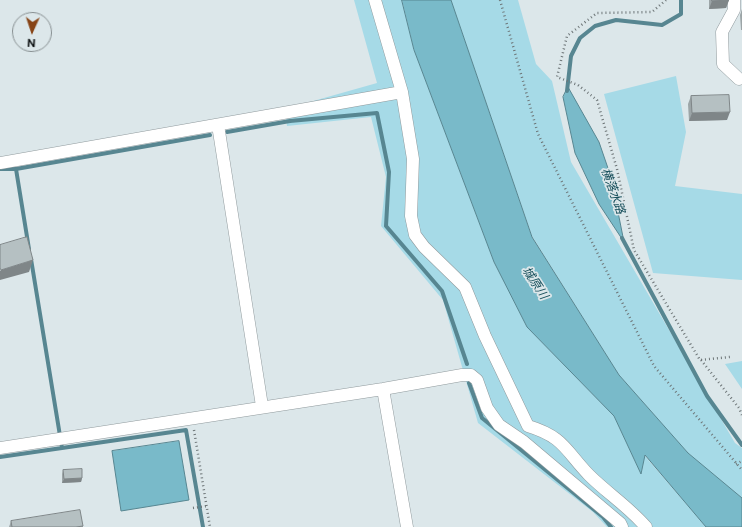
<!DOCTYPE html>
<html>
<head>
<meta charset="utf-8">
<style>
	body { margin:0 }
	#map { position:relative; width:742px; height:527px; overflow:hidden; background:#dce7ea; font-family:"Public Sans",sans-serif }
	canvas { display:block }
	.north { position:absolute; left:12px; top:12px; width:40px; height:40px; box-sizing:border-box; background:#dce7ea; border:1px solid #889092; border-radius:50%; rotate:183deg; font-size:11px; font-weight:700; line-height:16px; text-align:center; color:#090d0e }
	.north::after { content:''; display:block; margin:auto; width:14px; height:18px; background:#874416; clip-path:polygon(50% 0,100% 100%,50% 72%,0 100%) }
</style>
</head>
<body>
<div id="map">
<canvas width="742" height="527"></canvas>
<div class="north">N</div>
</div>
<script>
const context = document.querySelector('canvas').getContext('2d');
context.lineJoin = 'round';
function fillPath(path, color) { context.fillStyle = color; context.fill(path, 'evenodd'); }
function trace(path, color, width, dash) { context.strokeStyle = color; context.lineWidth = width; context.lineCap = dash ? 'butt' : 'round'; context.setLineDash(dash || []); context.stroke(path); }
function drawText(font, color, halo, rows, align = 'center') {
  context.font = font + ' "Public Sans","Noto Sans JP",sans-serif'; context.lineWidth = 3.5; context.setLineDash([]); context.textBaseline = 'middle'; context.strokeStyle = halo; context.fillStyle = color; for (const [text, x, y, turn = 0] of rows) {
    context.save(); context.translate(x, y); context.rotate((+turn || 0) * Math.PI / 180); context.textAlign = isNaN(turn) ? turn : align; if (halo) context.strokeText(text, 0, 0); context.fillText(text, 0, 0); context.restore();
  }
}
const green = new Path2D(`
	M354 0H402L414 50 494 262 527 327 614 416 641 474 644 455 706 527H607L593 512 478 423 443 300 381 226 386 177 371 117 287 126 285 109 377 83Z
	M451 0H518L536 64 552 81 571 162 735 443 742 448V498L688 453 619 375 532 236Z
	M676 76 686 132 675 186 742 194V280L653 273 604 94Z
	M742 361V389L725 364Z`);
const water = new Path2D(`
	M402 0H451L532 237 619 375 688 453 742 498V527H706L645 455 641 474 614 416 527 327 494 262 414 50Z
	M568 87 599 142 611 177 624 242 599 204 575 153 563 97Z
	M179 441 189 500 121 511 112 451Z`);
const stream = new Path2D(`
	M567 91 571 56 580 38 595 26 616 20 662 25 681 14V0
	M227 132 290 121 377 113 389 172 386 226 442 291 467 364
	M0 169H16L29 249
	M16 169 210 135
	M622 238 707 396 742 445
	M31 259 62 448 186 430 203 527
	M469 383 482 418 603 517 611 527
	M0 457 62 448`);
const path = new Path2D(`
	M500 0 538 134 654 366 742 470
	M666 0 652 12 597 13 567 36 557 77 578 85 597 100 617 169 634 250 700 360 730 357
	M701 360 739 408 742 415
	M194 430 210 527
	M736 464 742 461
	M193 508 207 506`);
const minor = new Path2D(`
	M375 0 402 92 413 159 411 216 415 235 424 247 465 287 485 336 528 426C564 437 565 450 589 475 607 493 629 507 646 527
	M734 0V10L722 32 723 64 739 79
	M218 125 262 406
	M0 163 402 92
	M383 389 407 527
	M0 448 383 389 462 375H471L477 380 487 408 499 425 524 442 620 523 622 527`);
const wall = new Path2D(`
	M709 0H729L726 8 709 9Z
	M742 9V30H741L740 15Z
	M691 96 727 120 689 121 688 104Z
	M63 470 82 478 81 482 62 483V474Z
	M11 521 83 526V527H9Z`);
const shadedWall = new Path2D(`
	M729 0 726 8 709 9 712 1Z
	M730 112 727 120 689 121 692 113Z
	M33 260 29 272 0 280V271L1 270Z
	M82 478 81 482 62 483 64 479Z`);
const building = new Path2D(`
	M712 0H729L712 1Z
	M729 95 730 112 692 113 691 96Z
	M27 237 33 260 1 270 0 268V245Z
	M82 469V478L64 479 63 470Z
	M80 510 83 526 76 527H12L11 521Z`);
const waterNames = [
	["横落水路",613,191,70],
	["城原川",535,283,57]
];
fillPath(green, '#a6dae7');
fillPath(water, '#79bac9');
trace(water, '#578691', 1);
trace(stream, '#578691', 4);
trace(minor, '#909a9d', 13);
trace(path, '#6e7678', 2.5, [1, 3]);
trace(minor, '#fff', 12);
fillPath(wall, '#9ca5a7');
fillPath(shadedWall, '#7f8688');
fillPath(building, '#b5c0c2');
trace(building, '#7f8688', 1);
drawText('italic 12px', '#174f5b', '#dce7ea', waterNames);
</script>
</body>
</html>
